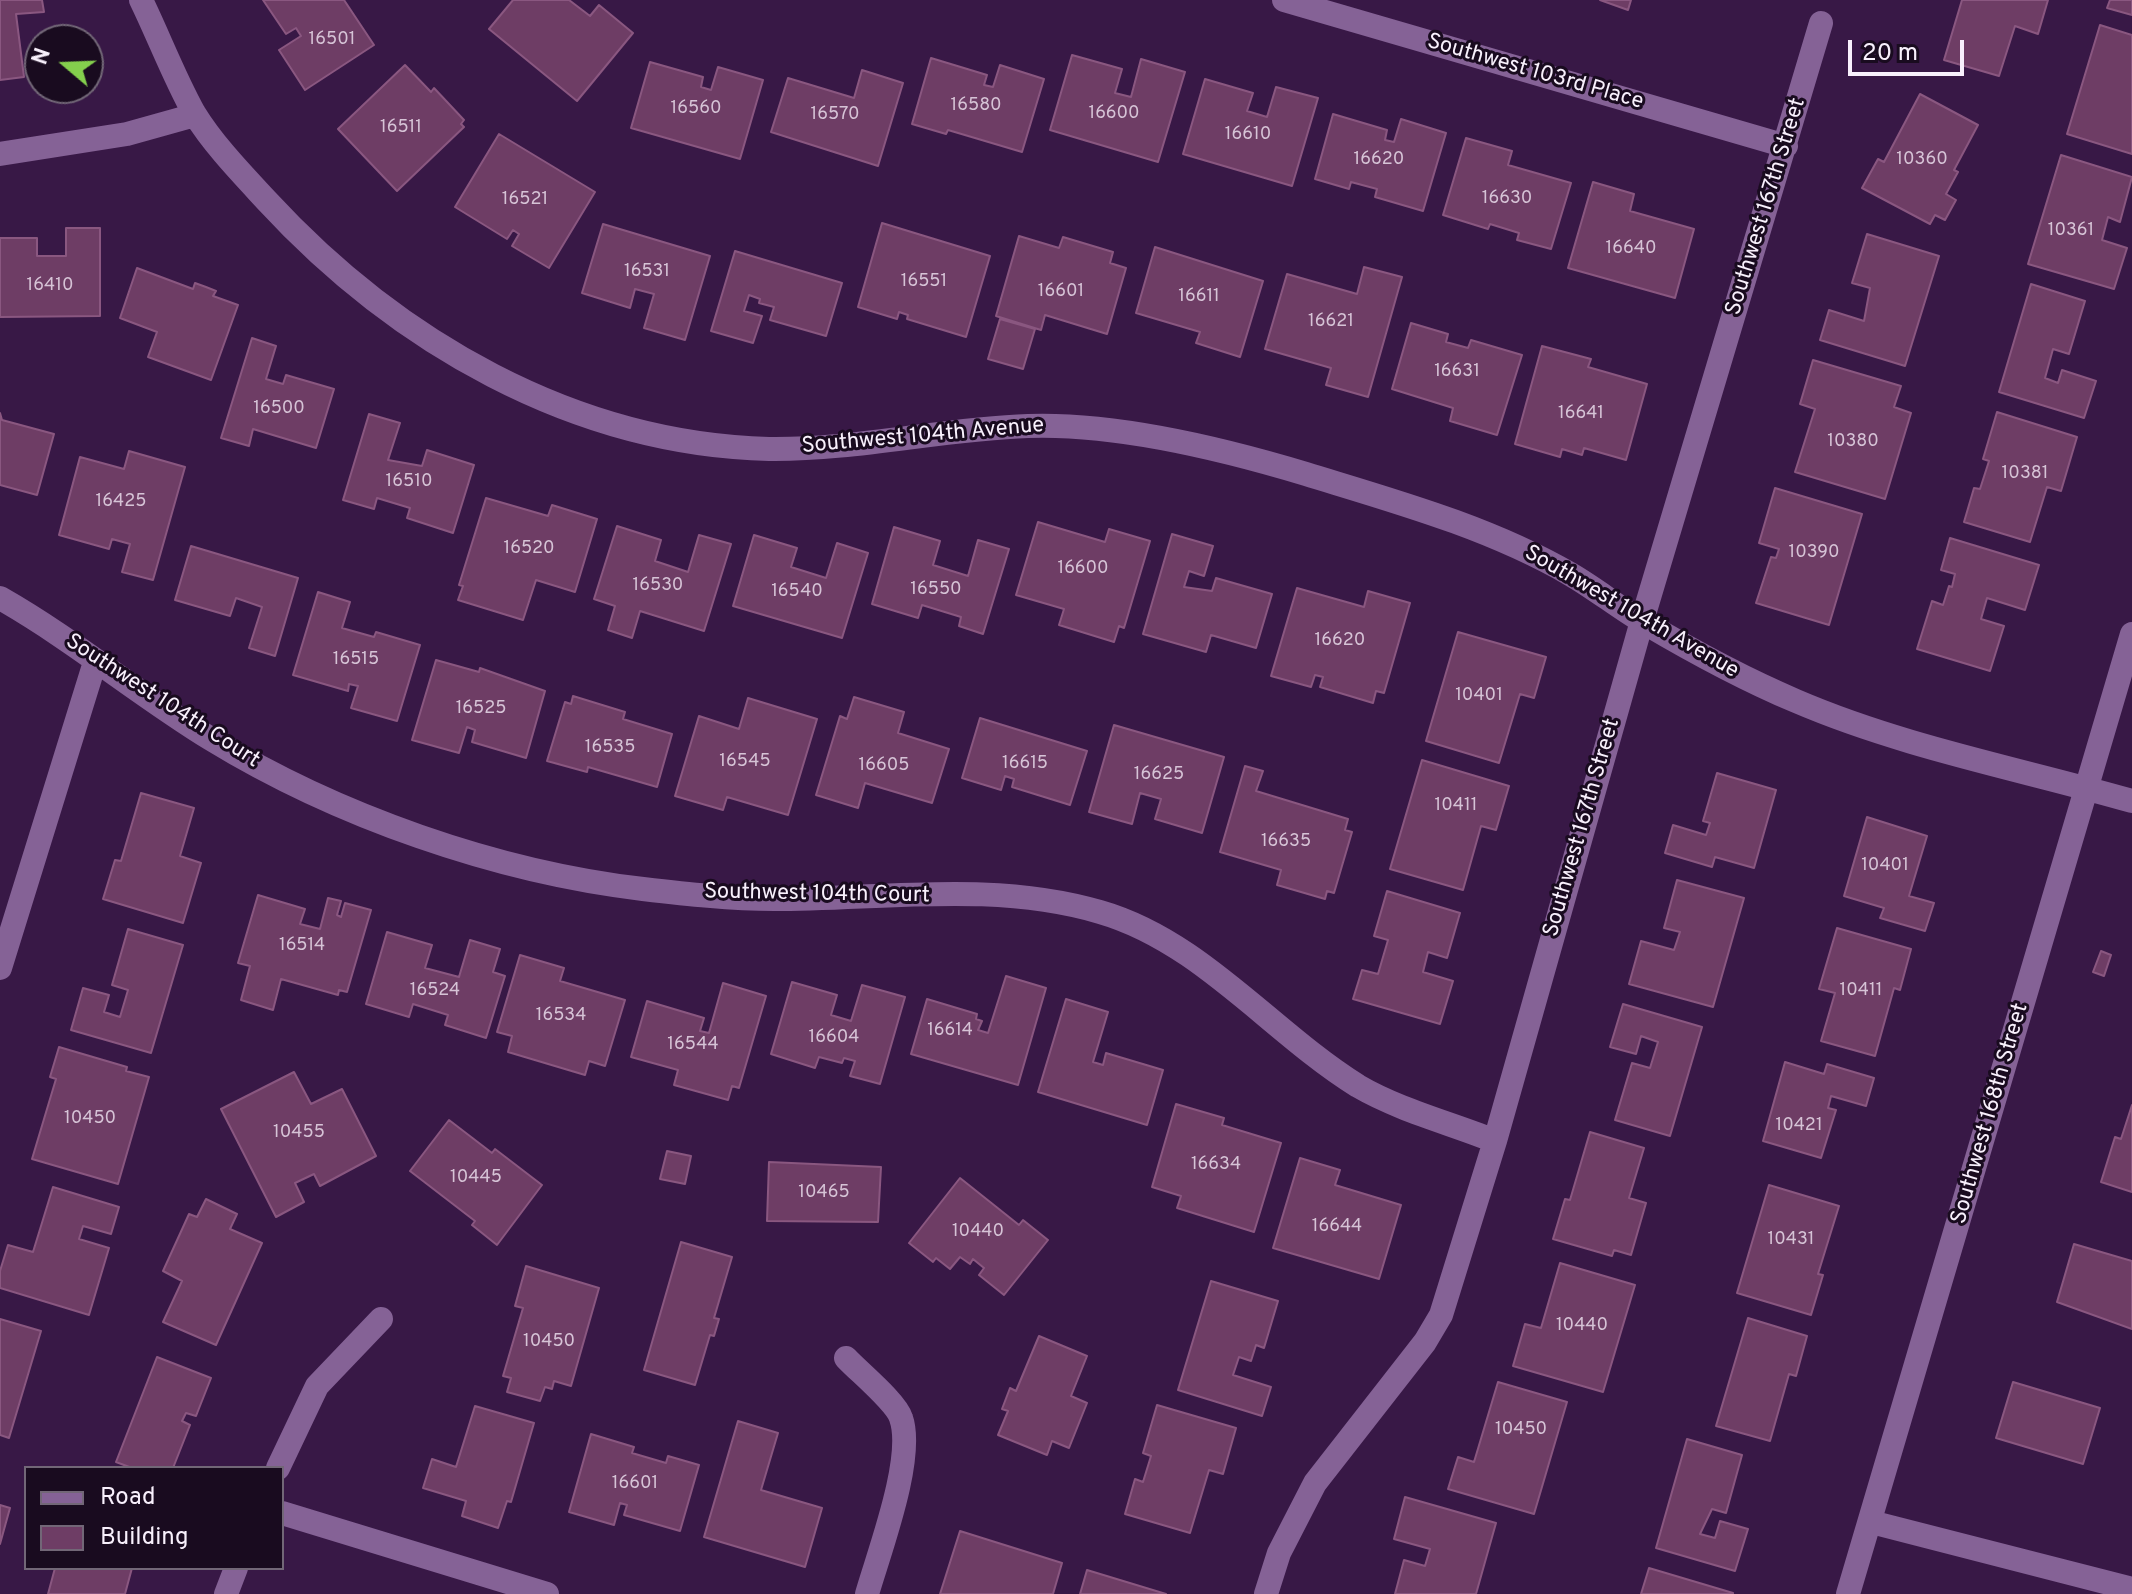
<!DOCTYPE html>
<html>
<head>
<meta charset="utf-8">
<style>
	body { margin:0 }
	#map { position:relative; width:2132px; height:1594px; overflow:hidden; background:#381846; font-family:Overpass,sans-serif }
	canvas { display:block }
	.legend { position:absolute; left:24px; top:1466px; width:260px; height:104px; box-sizing:border-box; background:#190b1f; border:2px solid #726777; margin:0; padding:10px 14px; list-style:none; font-size:24px; color:#f8f0fc }
	.legend li { display:flex; align-items:center; gap:16px; height:40px }
	.legend b { width:40px; border:2px solid #726777 }
	.north { position:absolute; left:24px; top:24px; width:80px; height:80px; box-sizing:border-box; background:#190b1f; border:2px solid #726777; border-radius:50%; rotate:289deg; font-size:22px; font-weight:700; line-height:32px; text-align:center; color:#f8f0fc }
	.north::after { content:''; display:block; margin:auto; width:28px; height:36px; background:#84cf4d; clip-path:polygon(50% 0,100% 100%,50% 72%,0 100%) }
	.scale { position:absolute; left:1848px; top:40px; width:116px; height:36px; box-sizing:border-box; border:4px solid #f8f0fc; border-top:0; padding-left:10px; font-size:24px; line-height:28px; white-space:nowrap; color:#f8f0fc; -webkit-text-stroke:6px #190b1f; paint-order:stroke }
</style>
</head>
<body>
<div id="map">
<canvas width="2132" height="1594"></canvas>
<ul class="legend">
<li><b style="height:10px;background:#856296"></b>Road</li>
<li><b style="height:22px;background:#6e3d65"></b>Building</li>
</ul>
<div class="north">N</div>
<div class="scale">20 m</div>
</div>
<script>
const context = document.querySelector('canvas').getContext('2d');
context.lineJoin = 'round';
function fillPath(path, color) { context.fillStyle = color; context.fill(path, 'evenodd'); }
function trace(path, color, width, dash) { context.strokeStyle = color; context.lineWidth = width; context.lineCap = dash ? 'butt' : 'round'; context.setLineDash(dash || []); context.stroke(path); }
function drawText(font, color, halo, rows, align = 'center') {
  context.font = font + ' Overpass,sans-serif'; context.lineWidth = 6; context.setLineDash([]); context.textBaseline = 'middle'; context.strokeStyle = halo; context.fillStyle = color; for (const [text, x, y, turn = 0] of rows) {
    context.save(); context.translate(x, y); context.rotate((+turn || 0) * Math.PI / 180); context.textAlign = isNaN(turn) ? turn : align; if (halo) context.strokeText(text, 0, 0); context.fillText(text, 0, 0); context.restore();
  }
}
const building = new Path2D(`
	M0 0H42L44 12 16 14 24 77 0 80Z
	M263 0H344L374 45 305 90 279 50 301 36 296 28 286 34Z
	M513 0H569L590 16 599 5 633 33 577 101 489 29Z
	M1600 0H1631L1628 10Z
	M1962 0H2048L2038 34 2015 26 1999 76 1944 60Z
	M2110 0H2132V15L2107 8Z
	M2100 25 2132 35V154L2067 134Z
	M1072 55 1122 69 1115 93 1131 97 1141 59 1185 72 1158 162 1050 130Z
	M931 58 987 75 984 85 993 87 1000 65 1044 79 1022 152 948 130 946 134 912 124Z
	M650 62 703 77 701 87 711 90 718 67 763 80 740 159 631 128Z
	M405 65 431 92 434 88 464 120 461 124 464 127 397 191 338 129Z
	M862 70 903 83 878 166 771 132 788 78 854 98Z
	M1205 79 1253 93 1247 111 1267 117 1276 87 1318 98 1292 186 1183 154Z
	M1920 94 1978 125 1954 170 1958 172 1946 194 1956 200 1945 220 1935 215 1930 224 1862 188 1878 159 1884 162Z
	M1333 114 1387 130 1385 140 1394 142 1401 119 1446 133 1423 211 1375 197 1377 189 1351 182 1349 189 1315 179Z
	M499 134 595 192 549 268 512 246 519 234 513 230 507 239 455 207Z
	M1466 138 1512 151 1508 165 1571 183 1551 249 1517 240 1519 233 1490 224 1488 229 1443 215Z
	M2061 155 2132 177 2120 222 2108 217 2102 240 2127 248 2114 289 2028 264Z
	M1593 182 1634 194 1630 211 1694 229 1675 298 1568 268Z
	M882 223 990 256 966 337 907 319 908 315 899 312 897 319 858 307Z
	M603 224 710 256 685 340 644 328 654 294 635 289 630 308 582 293Z
	M66 228H100V316L0 317V238H37V256H66Z
	M1867 234 1939 256 1905 366 1820 340 1829 310 1864 321 1870 288 1852 283Z
	M1019 236 1059 248 1063 237 1113 252 1110 263 1126 268 1107 334 1045 315 1041 330 996 316Z
	M1155 247 1263 281 1240 357 1196 343 1200 332 1136 313Z
	M735 251 842 283 826 336 770 320 774 307 759 303 760 299 749 295 744 311 762 316 753 343 711 331Z
	M1364 267 1402 277 1368 397 1326 385 1331 368 1265 349 1287 274 1357 294Z
	M137 268 193 289 195 283 206 287 216 291 213 296 238 305 211 380 148 357 157 332 120 318Z
	M2031 284 2085 301 2069 354 2053 349 2045 378 2058 383 2062 370 2096 381 2084 418 1999 392Z
	M1000 319 1035 329 1023 369 988 359Z
	M1411 323 1448 334 1446 342 1468 348 1471 340 1522 355 1497 435 1450 421 1453 408 1392 389Z
	M252 338 276 346 266 379 283 384 286 375 334 389 316 448 253 429 249 446 221 438Z
	M1542 346 1591 359 1588 367 1647 384 1626 460 1584 448 1582 455 1562 449 1560 457 1515 444Z
	M1813 360 1901 386 1894 407 1911 413 1885 499 1795 472 1815 409 1800 404Z
	M1997 412 2077 437 2061 491 2047 487 2030 542 1964 522 1974 488 1980 489 1989 461 1983 459Z
	M0 413 2 420 54 434 37 495 0 485Z
	M369 414 400 423 388 460 422 466 427 450 474 465 453 533 407 518 410 508 377 498 374 509 343 500Z
	M129 451 185 467 153 580 122 572 130 544 112 539 109 549 59 535 80 457 124 469Z
	M1775 488 1862 514 1829 625 1756 603 1771 557 1776 558 1779 549 1759 543Z
	M486 498 548 516 552 505 597 519 575 592 536 580 523 620 458 600 463 586 459 585Z
	M1038 522 1105 542 1109 529 1150 541 1124 628 1119 626 1114 642 1059 625 1064 609 1016 595Z
	M617 526 661 540 655 561 688 572 699 535 731 544 704 631 640 611 632 638 608 630 615 606 594 599Z
	M894 527 940 541 933 565 968 576 978 540 1009 549 983 634 959 626 961 617 922 605 918 618 872 604Z
	M1172 534 1213 546 1204 576 1189 571 1184 587 1212 591 1216 578 1272 594 1256 648 1211 635 1206 652 1143 634Z
	M754 535 797 548 791 567 826 578 837 543 868 553 842 638 733 606Z
	M1950 538 2039 565 2025 610 1987 598 1981 619 2004 626 1990 671 1917 649 1932 601 1943 605 1949 586 1952 587 1955 574 1941 570Z
	M191 546 298 578 275 656 249 648 262 607 236 598 230 616 175 600Z
	M1297 588 1364 607 1368 591 1410 603 1384 693 1376 691 1373 703 1320 687 1323 677 1315 675 1311 687 1271 676Z
	M318 592 350 602 342 628 374 637 376 632 420 645 397 721 351 708 358 686 349 684 348 691 293 675Z
	M1458 632 1546 657 1534 698 1520 694 1499 763 1426 741Z
	M436 660 479 672 480 668 545 691 526 758 472 742 475 730 467 727 459 753 412 740Z
	M573 696 625 712 623 719 672 734 657 787 588 767 587 772 547 761 565 702 571 704Z
	M854 697 904 712 898 733 949 749 932 803 865 783 858 808 816 795 840 716 847 719Z
	M748 698 817 719 788 815 727 797 723 810 675 796 699 716 739 729Z
	M980 718 1087 751 1070 805 1012 787 1014 779 1005 776 1001 790 962 778Z
	M1114 725 1224 757 1202 833 1155 819 1161 799 1140 793 1132 824 1089 812Z
	M1422 760 1509 786 1496 830 1481 826 1463 890 1390 869Z
	M1245 766 1263 771 1256 791 1348 819 1345 830 1352 832 1334 893 1327 891 1325 899 1277 885 1281 870 1220 852Z
	M1717 773 1776 790 1754 868 1715 857 1712 867 1665 853 1673 825 1706 835 1710 823 1703 821Z
	M141 793 194 808 180 856 201 863 183 923 103 899 115 860 121 861Z
	M1867 817 1927 836 1909 896 1934 903 1925 931 1880 918 1884 908 1844 896Z
	M1677 880 1744 898 1713 1007 1629 984 1641 941 1674 950 1680 932 1664 928Z
	M1387 891 1460 913 1447 958 1428 952 1423 972 1453 981 1440 1024 1353 999 1362 970 1378 974 1388 940 1374 936Z
	M258 895 305 909 300 924 320 929 328 898 341 901 337 915 341 917 345 903 371 910 347 992 339 990 338 995 281 979 273 1010 241 1000 250 966 238 963Z
	M1837 928 1911 949 1900 990 1894 988 1875 1056 1821 1041 1835 993 1819 989Z
	M128 929 183 945 151 1053 71 1030 83 988 109 995 104 1012 120 1017 128 990 112 985Z
	M387 932 432 945 425 968 459 977 470 940 500 949 493 972 505 976 486 1038 445 1025 448 1015 413 1004 409 1017 366 1004Z
	M2101 951 2111 955 2104 976 2093 972Z
	M520 955 564 968 560 981 625 1000 605 1066 589 1061 585 1075 508 1052 512 1036 497 1032Z
	M1006 976 1046 988 1018 1085 911 1054 927 999 977 1014 976 1019 982 1021 978 1030 988 1033Z
	M792 982 837 995 831 1015 851 1021 862 985 905 997 880 1084 850 1076 855 1061 844 1058 842 1063 819 1057 815 1068 771 1054Z
	M723 983 766 996 739 1088 732 1086 728 1100 674 1085 678 1070 631 1057 647 1001 704 1018 700 1031 709 1033Z
	M1066 999 1108 1012 1093 1062 1103 1065 1106 1053 1163 1070 1147 1125 1038 1092Z
	M1623 1004 1702 1027 1670 1136 1615 1120 1632 1063 1650 1068 1658 1042 1641 1036 1636 1054 1610 1047Z
	M59 1047 127 1067 126 1071 149 1077 118 1184 32 1159 56 1079 50 1077Z
	M1785 1062 1824 1074 1827 1064 1874 1078 1866 1106 1831 1096 1828 1108 1836 1110 1821 1158 1763 1141Z
	M294 1072 311 1104 342 1089 376 1156 320 1186 314 1174 295 1183 304 1202 276 1217 221 1109Z
	M1176 1104 1224 1118 1222 1125 1281 1143 1254 1232 1177 1208 1181 1196 1152 1187Z
	M2132 1105V1192L2101 1182 2115 1137 2121 1139Z
	M449 1120 492 1153 495 1149 542 1185 497 1245 472 1225 475 1221 410 1171Z
	M1590 1132 1644 1148 1629 1198 1646 1203 1631 1255 1614 1250 1612 1256 1553 1239 1565 1199 1570 1200Z
	M667 1151 691 1156 685 1184 660 1179Z
	M1300 1158 1340 1170 1335 1185 1401 1205 1379 1279 1273 1248Z
	M769 1162 881 1167 878 1222 767 1221Z
	M960 1178 1019 1225 1023 1220 1048 1240 1004 1295 979 1275 984 1268 973 1259 970 1264 960 1257 950 1269 936 1258 933 1262 909 1243Z
	M1769 1185 1839 1206 1818 1274 1823 1275 1811 1315 1737 1293Z
	M53 1187 119 1207 111 1234 83 1226 79 1239 109 1248 89 1315 0 1288V1271L8 1245 33 1252Z
	M206 1199 237 1214 230 1229 262 1243 216 1345 163 1322 182 1281 163 1271 189 1214 197 1217Z
	M681 1242 732 1257 714 1318 719 1319 714 1336 710 1335 695 1385 644 1370Z
	M2074 1244 2132 1261V1329L2057 1302Z
	M1560 1263 1635 1285 1603 1392 1513 1366 1525 1324 1541 1328Z
	M526 1266 599 1288 571 1386 554 1381 552 1389 545 1387 540 1401 507 1392 511 1378 503 1376 523 1308 515 1306Z
	M1211 1281 1278 1301 1264 1348 1256 1345 1251 1361 1239 1357 1233 1375 1271 1387 1262 1416 1178 1390Z
	M1748 1318 1807 1336 1796 1376 1789 1374 1770 1441 1716 1426Z
	M0 1319 41 1331 9 1438 0 1435Z
	M1039 1336 1087 1356 1071 1396 1087 1403 1069 1448 1052 1441 1047 1455 998 1435 1008 1411 1002 1409 1010 1388 1016 1391Z
	M157 1357 211 1378 196 1416 186 1413 182 1421 190 1425 173 1468H132L116 1462Z
	M1498 1382 1567 1402 1534 1514 1448 1489 1458 1457 1474 1462Z
	M2013 1382 2100 1408 2083 1464 1996 1438Z
	M1157 1405 1236 1428 1223 1474 1209 1470 1190 1533 1125 1514 1135 1479 1143 1482 1151 1456 1143 1453Z
	M475 1406 534 1423 511 1502 507 1501 498 1528 462 1516 466 1501 423 1488 432 1459 456 1467Z
	M738 1421 778 1433 761 1490 822 1508 805 1567 704 1537Z
	M591 1434 634 1447 632 1453 666 1463 668 1456 699 1465 680 1531 624 1515 627 1505 620 1503 614 1525 569 1512Z
	M1687 1439 1742 1455 1726 1513 1712 1509 1700 1534 1715 1538 1720 1521 1748 1529 1735 1571 1656 1548Z
	M1405 1497 1496 1523 1476 1594H1395L1404 1560 1425 1566 1430 1549 1394 1539Z
	M0 1505 10 1508 0 1544Z
	M960 1531 1062 1563 1053 1594H940Z
	M55 1568H132L125 1594H48Z
	M1649 1568 1733 1593V1594H1641Z
	M1087 1570 1166 1594H1080Z`);
const minor = new Path2D(`
	M141 0C159 37 174 77 194 113 213 144 241 173 266 200 396 341 573 444 769 449 856 450 941 429 1028 426 1114 423 1223 449 1306 474 1394 501 1489 527 1570 574 1596 589 1619 608 1645 623 1694 652 1744 679 1796 701 1903 747 2021 769 2132 801
	M1284 0 1786 146
	M0 154 127 134 195 115
	M0 598C74 640 139 695 211 739 337 816 497 872 643 889 686 894 730 899 774 899 882 899 995 881 1100 912 1201 941 1271 1032 1358 1086 1399 1110 1450 1123 1495 1141
	M0 968 95 662
	M846 1358C859 1372 896 1402 901 1418 915 1458 879 1552 867 1594
	M278 1468 317 1386 381 1319
	M282 1513 547 1594
	M1871 1522 2132 1589
	M226 1594 236 1568
	M1266 1594 1279 1553 1315 1483 1425 1342 1441 1315 1495 1141 1642 621 1821 23
	M1848 1594 2132 634`);
const numberNames = [
	["16501",332,40],
	["16580",976,106],
	["16560",696,109],
	["16600",1114,114],
	["16570",835,115],
	["16511",401,128],
	["16610",1248,135],
	["16620",1379,160],
	["10360",1922,160],
	["16630",1507,199],
	["16521",525,200],
	["10361",2071,231],
	["16640",1631,249],
	["16531",647,272],
	["16551",924,282],
	["16410",50,286],
	["16601",1061,292],
	["16611",1199,297],
	["16621",1331,322],
	["16631",1457,372],
	["16500",279,409],
	["16641",1581,414],
	["10380",1853,442],
	["10381",2025,474],
	["16510",409,482],
	["16425",121,502],
	["16520",529,549],
	["10390",1814,553],
	["16600",1083,569],
	["16530",658,586],
	["16550",936,590],
	["16540",797,592],
	["16620",1340,641],
	["16515",356,660],
	["10401",1479,696],
	["16525",481,709],
	["16535",610,748],
	["16545",745,762],
	["16615",1025,764],
	["16605",884,766],
	["16625",1159,775],
	["10411",1456,806],
	["16635",1286,842],
	["10401",1885,866],
	["16514",302,946],
	["16524",435,991],
	["10411",1861,991],
	["16534",561,1016],
	["16614",950,1031],
	["16604",834,1038],
	["16544",693,1045],
	["10450",90,1119],
	["10421",1799,1126],
	["10455",299,1133],
	["16634",1216,1165],
	["10445",476,1178],
	["10465",824,1193],
	["16644",1337,1227],
	["10440",978,1232],
	["10431",1791,1240],
	["10440",1582,1326],
	["10450",549,1342],
	["10450",1521,1430],
	["16601",635,1484]
];
const streetNames = [
	["Southwest 103rd Place",1535,73,16],
	["Southwest 167th Street",1767,207,-73],
	["Southwest 104th Avenue",923,437,-5],
	["Southwest 104th Avenue",1631,613,30],
	["Southwest 104th Court",162,702,33],
	["Southwest 167th Street",1583,828,-74],
	["Southwest 104th Court",817,895,1],
	["Southwest 168th Street",1991,1114,-74]
];
fillPath(building, '#6e3d65');
trace(building, '#8a5780', 2);
trace(minor, '#856296', 24);
drawText('18px', '#d6c3d6', null, numberNames);
drawText('22px', '#f8f0fc', '#190b1f', streetNames);
</script>
</body>
</html>
